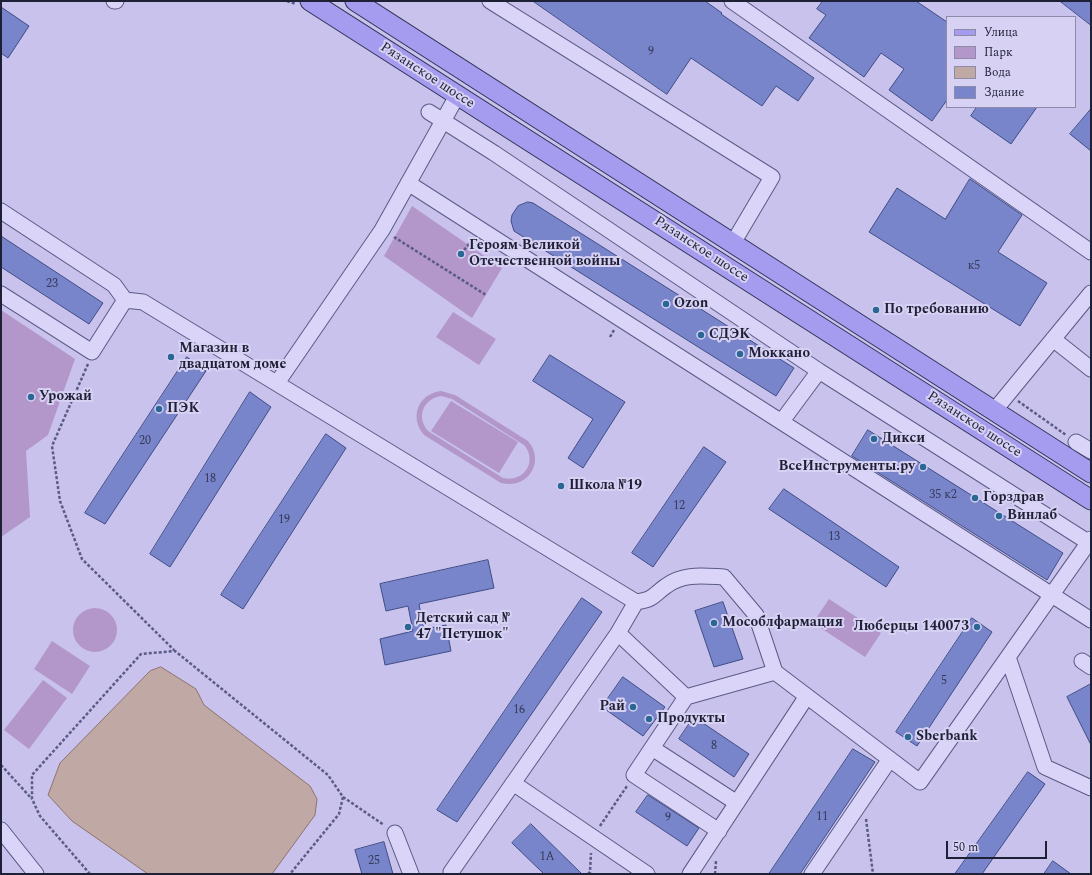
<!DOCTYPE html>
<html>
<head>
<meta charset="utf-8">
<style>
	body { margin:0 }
	#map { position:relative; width:1092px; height:875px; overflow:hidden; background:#c8c2ed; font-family:Spectral,serif }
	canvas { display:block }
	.frame { position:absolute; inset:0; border:2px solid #1e2036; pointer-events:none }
	.legend { position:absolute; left:946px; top:16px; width:130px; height:92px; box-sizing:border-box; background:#d7d2f4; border:1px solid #8d8ba8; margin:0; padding:5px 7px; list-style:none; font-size:12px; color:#1e2036 }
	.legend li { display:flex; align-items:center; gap:8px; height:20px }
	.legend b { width:20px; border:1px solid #8d8ba8 }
	.scale { position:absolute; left:946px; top:841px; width:101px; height:18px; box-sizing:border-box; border:2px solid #1e2036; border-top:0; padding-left:5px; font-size:12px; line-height:14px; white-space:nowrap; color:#1e2036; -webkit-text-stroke:3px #d7d2f4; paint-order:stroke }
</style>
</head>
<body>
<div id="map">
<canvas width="1092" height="875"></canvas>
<div class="frame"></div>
<ul class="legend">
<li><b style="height:5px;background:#a59bef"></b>Улица</li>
<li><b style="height:11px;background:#b397ca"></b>Парк</li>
<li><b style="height:11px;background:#c0a8a5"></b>Вода</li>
<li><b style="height:11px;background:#7985ca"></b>Здание</li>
</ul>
<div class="scale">50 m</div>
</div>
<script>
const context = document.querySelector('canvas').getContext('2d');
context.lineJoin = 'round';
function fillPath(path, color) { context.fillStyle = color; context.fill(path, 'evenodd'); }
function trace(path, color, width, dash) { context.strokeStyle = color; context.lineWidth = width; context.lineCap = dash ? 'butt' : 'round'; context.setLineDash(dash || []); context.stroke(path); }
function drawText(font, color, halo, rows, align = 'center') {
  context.font = font + ' Spectral,serif'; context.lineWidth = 4; context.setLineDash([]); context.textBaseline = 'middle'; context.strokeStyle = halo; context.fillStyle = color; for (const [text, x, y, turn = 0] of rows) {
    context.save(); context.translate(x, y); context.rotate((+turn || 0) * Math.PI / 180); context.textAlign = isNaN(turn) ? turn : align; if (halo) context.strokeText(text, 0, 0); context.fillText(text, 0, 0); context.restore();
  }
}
const green = new Path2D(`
	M412 206 502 268 472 318 384 256Z
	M1 310 75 359 48 435 26 451 30 517 1 537Z
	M453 312 496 339 479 365 436 337Z
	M441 391 455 395 528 441C546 462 527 490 501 483L424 435C409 417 418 394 441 391ZM441 396 452 399 524 445C538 461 524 483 503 478L428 431C416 417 423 399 441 396Z
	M451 401 518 442 499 473 431 431Z
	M829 599 881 633 865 657 813 623Z
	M73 630a22 22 0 1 1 44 0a22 22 0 1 1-44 0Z
	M52 641 90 666 72 694 34 669Z
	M43 680 67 698 29 749 4 730Z`);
const water = new Path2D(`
	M161 667 196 689 204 705 310 786 317 799 315 815 272 874H148L72 821 48 795 60 763 150 671Z`);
const building = new Path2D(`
	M533 1H705L722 13 721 14 814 78 798 101 776 86 762 106 691 58 667 94Z
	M823 1H916L947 22V100L932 121 889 90 904 69 881 53 864 77 809 38 826 15 817 9Z
	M1060 1H1091V25Z
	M1 7 29 26 8 58 1 53Z
	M977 107H1037L1011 144 971 116Z
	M1091 109V151L1070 134Z
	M970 179 1022 215 998 252 1047 283 1020 326 869 232 897 188 945 219Z
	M528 202 533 203 794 368 776 396 514 231 511 221 512 215 518 206Z
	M1 236 103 303 89 324 1 267Z
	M550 355 625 402 583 468 568 458 593 419 533 381Z
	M187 357 206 371 105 524 85 513Z
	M250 392 271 407 170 567 150 554Z
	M868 430 1063 553 1047 580 852 456Z
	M326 434 346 448 243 609 221 595Z
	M704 447 726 462 653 567 632 553Z
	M784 489 899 567 886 587 769 509Z
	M488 560 494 588 419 604 424 629 446 625 451 651 385 665 380 639 413 631 408 606 386 611 380 584Z
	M582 598 602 612 457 822 437 810Z
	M723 602 743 659 714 667 695 611Z
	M972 618 992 632 917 746 896 732Z
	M623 677 665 707 643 736 602 707Z
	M1091 684V745L1067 697Z
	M694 717 749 754 734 777 679 739Z
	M853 749 875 762 800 874H769Z
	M1028 772 1045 784 982 874H955Z
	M648 795 699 828 687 846 636 812Z
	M531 824 582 874H544L512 843Z
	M384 842 393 874H362L355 850Z
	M1053 861 1071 874H1044Z`);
const path = new Path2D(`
	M287 1 296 4
	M394 237 486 295
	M461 254 472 240
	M610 337 614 330
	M88 364 52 446 60 501 82 559 174 650
	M1018 401 1066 435
	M1 765 32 799
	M343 797 384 825
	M866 819 873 874
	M600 826 627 786
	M90 874 40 816 32 799V775L141 654 175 651 328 775 343 797 339 814 290 874
	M588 874 590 872 591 853
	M715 874 716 861`);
const minor = new Path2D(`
	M114 1H116
	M490 1 772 177 733 243
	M732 1 1091 252
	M429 112 494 153 819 371
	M408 183 1091 620
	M1 211 114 285 125 300 92 352 1 294
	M125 300 143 302 636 602C655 599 652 596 666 586 683 573 703 576 724 577L756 615 775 672 920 782 1091 539
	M1053 339 1091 369
	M277 383 382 230 457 96
	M994 411 1091 293
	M782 421 819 371 1091 544
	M1076 442 1091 451
	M636 602 618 633 686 697 775 672
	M1008 657 1045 767 1091 788
	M1082 661 1091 667
	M686 697 652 748 737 803
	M652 748 634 775 719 831
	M513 783 647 874
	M1 830 36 874
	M395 833 411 874
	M451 874V872L618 633
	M690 874 807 696
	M812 874 890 759`);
const major = new Path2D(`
	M310 1 1091 500
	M355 1 1091 473`);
const markers = [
	[461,254,4,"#2b6794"],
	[666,304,4,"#2b6794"],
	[876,310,4,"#2b6794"],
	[701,335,4,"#2b6794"],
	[740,354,4,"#2b6794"],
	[171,357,4,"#2b6794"],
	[31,397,4,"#2b6794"],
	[159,409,4,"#2b6794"],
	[874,439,4,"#2b6794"],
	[923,467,4,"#2b6794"],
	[561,486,4,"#2b6794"],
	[975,498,4,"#2b6794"],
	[999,516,4,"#2b6794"],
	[714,623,4,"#2b6794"],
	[408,627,4,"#2b6794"],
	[977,627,4,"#2b6794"],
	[633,707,4,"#2b6794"],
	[649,719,4,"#2b6794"],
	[908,737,4,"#2b6794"]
];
const numberNames = [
	["9",651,53],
	["к5",974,267],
	["23",52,285],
	["20",145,442],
	["18",210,480],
	["35 к2",943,496],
	["12",679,507],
	["19",284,521],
	["13",834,538],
	["5",944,682],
	["16",519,711],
	["8",714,747],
	["11",822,818],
	["9",668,819],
	["1А",547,858],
	["25",374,862]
];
const streetNames = [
	["Рязанское шоссе",427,76,33],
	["Рязанское шоссе",701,250,33],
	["Рязанское шоссе",974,425,33]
];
const poiNames = [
	["Героям Великой",469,246],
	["Отечественной войны",469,262],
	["Ozon",674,304],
	["По требованию",884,310],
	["СДЭК",709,335],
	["Магазин в",179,349],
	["двадцатом доме",179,365],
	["Моккано",748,354],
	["Урожай",39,397],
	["ПЭК",167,409],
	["Дикси",882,439],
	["ВсеИнструменты.ру",915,467,"right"],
	["Школа №19",569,486],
	["Горздрав",983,498],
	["Винлаб",1007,516],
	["Детский сад №",416,619],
	["47 \"Петушок\"",416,635],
	["Мособлфармация",722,623],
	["Люберцы 140073",969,627,"right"],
	["Рай",625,707,"right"],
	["Продукты",657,719],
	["Sberbank",916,737]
];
fillPath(green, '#b397ca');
fillPath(water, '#c0a8a5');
trace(water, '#8d726c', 1);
fillPath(building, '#7985ca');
trace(building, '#404c85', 1);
trace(minor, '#5a5b86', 17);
trace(major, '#2e3254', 21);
trace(path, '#5a5b86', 2.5, [3, 2]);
trace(minor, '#dad5f8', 15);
trace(major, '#a59bef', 19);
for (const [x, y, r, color] of markers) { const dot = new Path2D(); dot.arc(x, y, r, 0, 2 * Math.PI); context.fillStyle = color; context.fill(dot); trace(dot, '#d7d2f4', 1.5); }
drawText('12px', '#35395b', null, numberNames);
drawText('14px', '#1e2036', '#d7d2f4', streetNames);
drawText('bold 14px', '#1e2036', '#d7d2f4', poiNames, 'left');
</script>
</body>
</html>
